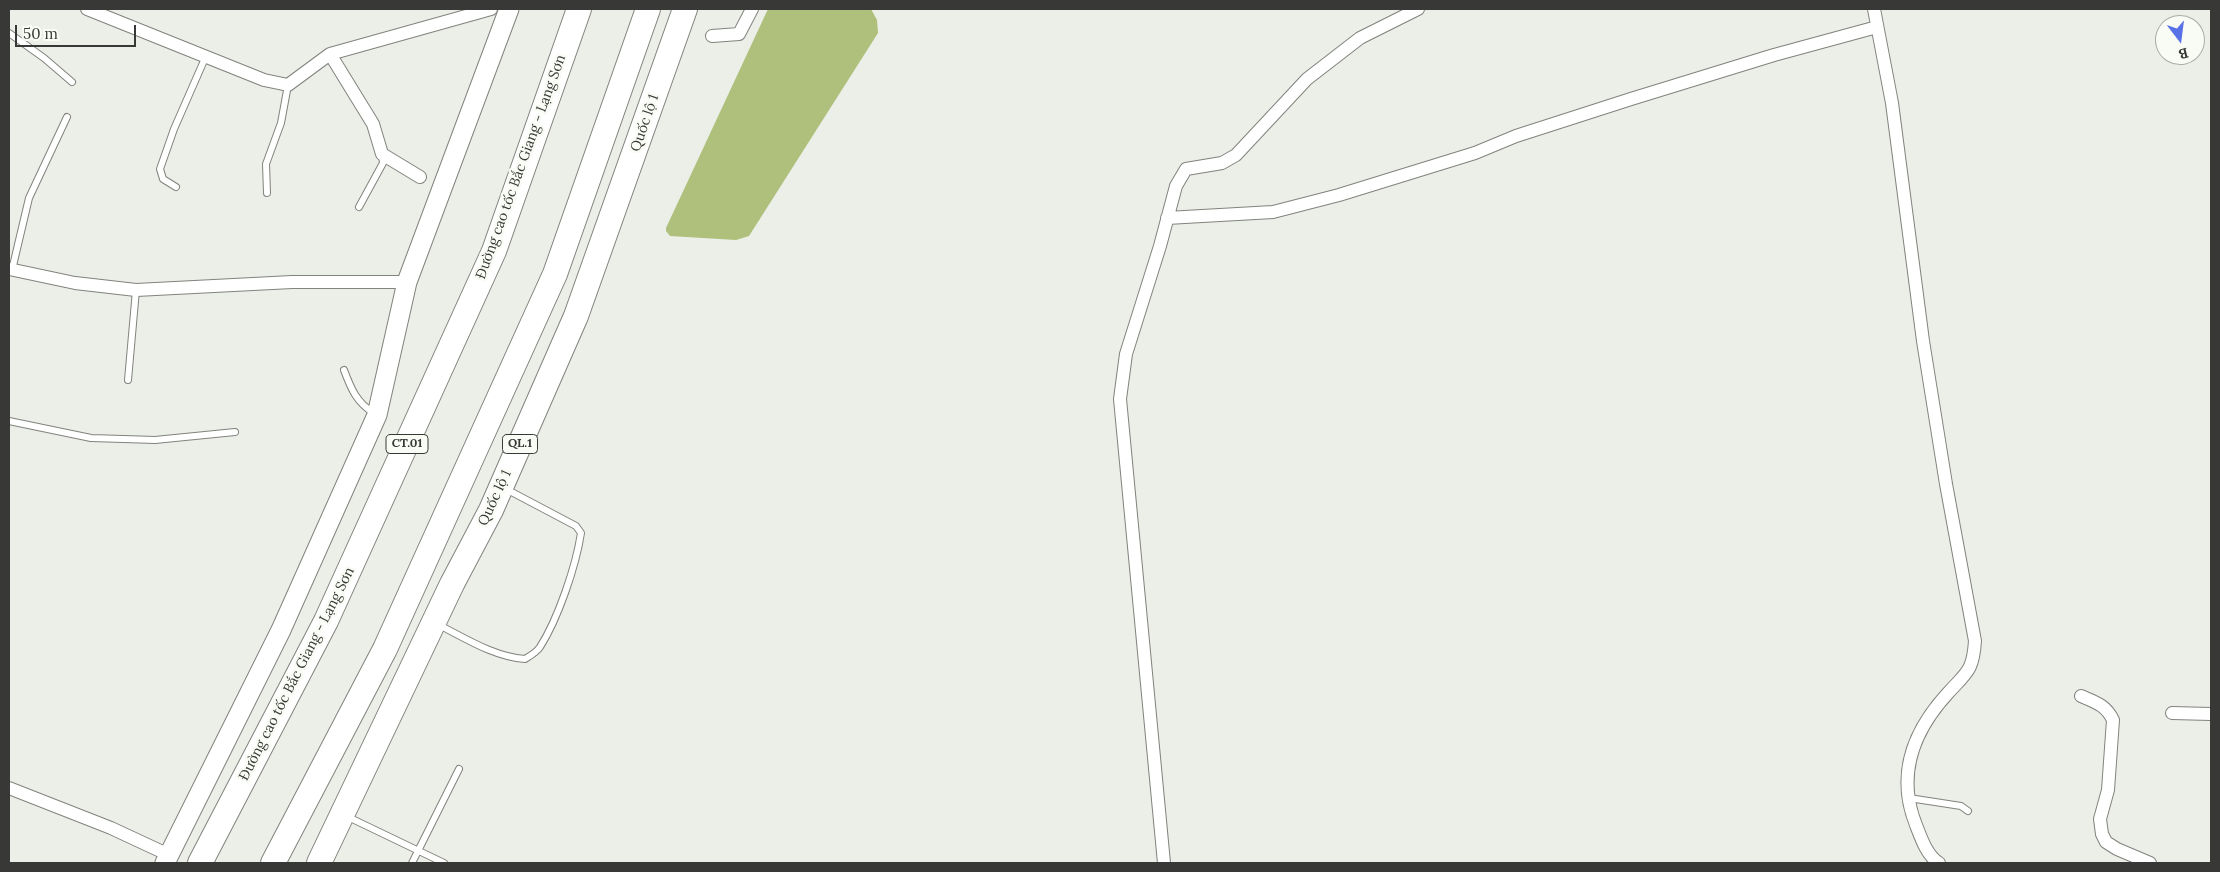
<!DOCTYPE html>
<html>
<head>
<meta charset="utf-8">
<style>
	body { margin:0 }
	#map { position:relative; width:2220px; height:872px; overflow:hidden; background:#eceee8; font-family:Lora,serif }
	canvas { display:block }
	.frame { position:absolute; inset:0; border:10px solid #383937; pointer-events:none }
	.north { position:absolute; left:2155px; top:15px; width:50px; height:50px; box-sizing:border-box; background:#f9fbf5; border:1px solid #acada9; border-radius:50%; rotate:165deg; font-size:14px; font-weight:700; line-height:20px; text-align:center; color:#383937 }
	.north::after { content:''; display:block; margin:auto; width:18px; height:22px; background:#5871e7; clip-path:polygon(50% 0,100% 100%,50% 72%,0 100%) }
	.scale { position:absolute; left:15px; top:25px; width:121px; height:22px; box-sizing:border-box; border:2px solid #383937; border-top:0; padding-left:6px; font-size:15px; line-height:18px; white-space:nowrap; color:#383937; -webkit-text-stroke:4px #f9fbf5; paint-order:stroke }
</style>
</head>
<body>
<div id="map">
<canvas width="2220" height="872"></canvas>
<div class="frame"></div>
<div class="north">B</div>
<div class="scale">50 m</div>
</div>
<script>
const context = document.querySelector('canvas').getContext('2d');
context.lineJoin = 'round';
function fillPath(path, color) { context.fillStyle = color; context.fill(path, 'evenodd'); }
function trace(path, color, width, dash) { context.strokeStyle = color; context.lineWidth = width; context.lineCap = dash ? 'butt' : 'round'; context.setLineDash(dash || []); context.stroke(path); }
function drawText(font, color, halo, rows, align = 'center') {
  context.font = font + ' Lora,serif'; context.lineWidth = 5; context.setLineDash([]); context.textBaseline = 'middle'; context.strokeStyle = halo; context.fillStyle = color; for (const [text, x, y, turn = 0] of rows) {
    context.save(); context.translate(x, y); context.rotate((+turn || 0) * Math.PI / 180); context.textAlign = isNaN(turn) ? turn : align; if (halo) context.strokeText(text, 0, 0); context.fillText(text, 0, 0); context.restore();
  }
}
const water = new Path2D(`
	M768 9H871L877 20 878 33 749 236 736 240 670 236 666 231V228Z`);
const lane = new Path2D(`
	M9 33 44 58 72 82
	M176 187 163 179 160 169 174 129 206 56
	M267 193 266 164 281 123 288 85
	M359 207 383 163 382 155
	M12 270 29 198 67 117
	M344 370C351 389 357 403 374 413
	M128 380 136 290
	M9 421 91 438 155 440 235 432
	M437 624C465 638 494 657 525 659 530 656 537 652 540 647 558 619 576 566 581 533L576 526 504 488
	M1909 798 1961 806 1968 811
	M346 816 444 863
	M412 863 459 769`);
const street = new Path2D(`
	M87 9 264 80 288 85 330 54 491 9
	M1874 9 1892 103 1923 341 1946 484 1975 641C1973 671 1967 672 1948 693 1913 731 1896 775 1916 825 1921 838 1927 856 1939 863
	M712 36 739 34 752 9
	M330 54 373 124 382 154 420 177
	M1167 218 1273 212 1339 195 1475 153 1516 136 1631 99 1774 55 1877 27
	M9 269 75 283 136 290 292 282H407
	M2081 696C2095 702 2106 705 2113 720L2108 790 2100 819 2102 834 2106 842 2117 849 2150 863
	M2172 713 2211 714
	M9 788 111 828 169 855
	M1164 863 1120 399 1126 354 1160 246 1176 186 1186 169 1222 163 1236 155 1307 79 1360 38 1418 9`);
const secondary = new Path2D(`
	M165 863 281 630 377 415 407 282 509 9`);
const highway = new Path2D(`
	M200 863 326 621 494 251 579 9
	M273 863 385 649 555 274 648 9
	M319 863 452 584 491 510 576 316 685 9`);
const shields = [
	[407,444,42],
	[520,444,35]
];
const shieldNames = [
	["CT.01",407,444],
	["QL.1",520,444]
];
const streetNames = [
	["Quốc lộ 1",645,123,-71],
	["Đường cao tốc Bắc Giang - Lạng Sơn",521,167,-70],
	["Quốc lộ 1",495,498,-65],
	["Đường cao tốc Bắc Giang - Lạng Sơn",297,674,-63]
];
fillPath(water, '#aec07b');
trace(lane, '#81837d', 8);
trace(street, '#81837d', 14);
trace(secondary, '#81837d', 21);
trace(highway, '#81837d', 26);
trace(lane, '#fff', 6);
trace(street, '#fff', 12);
trace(secondary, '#fff', 19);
trace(highway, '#fff', 24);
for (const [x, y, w] of shields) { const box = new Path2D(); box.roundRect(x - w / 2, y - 9.5, w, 19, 4); context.fillStyle = '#f9fbf5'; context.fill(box); trace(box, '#383937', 1); }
drawText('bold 12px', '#383937', null, shieldNames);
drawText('14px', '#383937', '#f9fbf5', streetNames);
</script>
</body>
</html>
